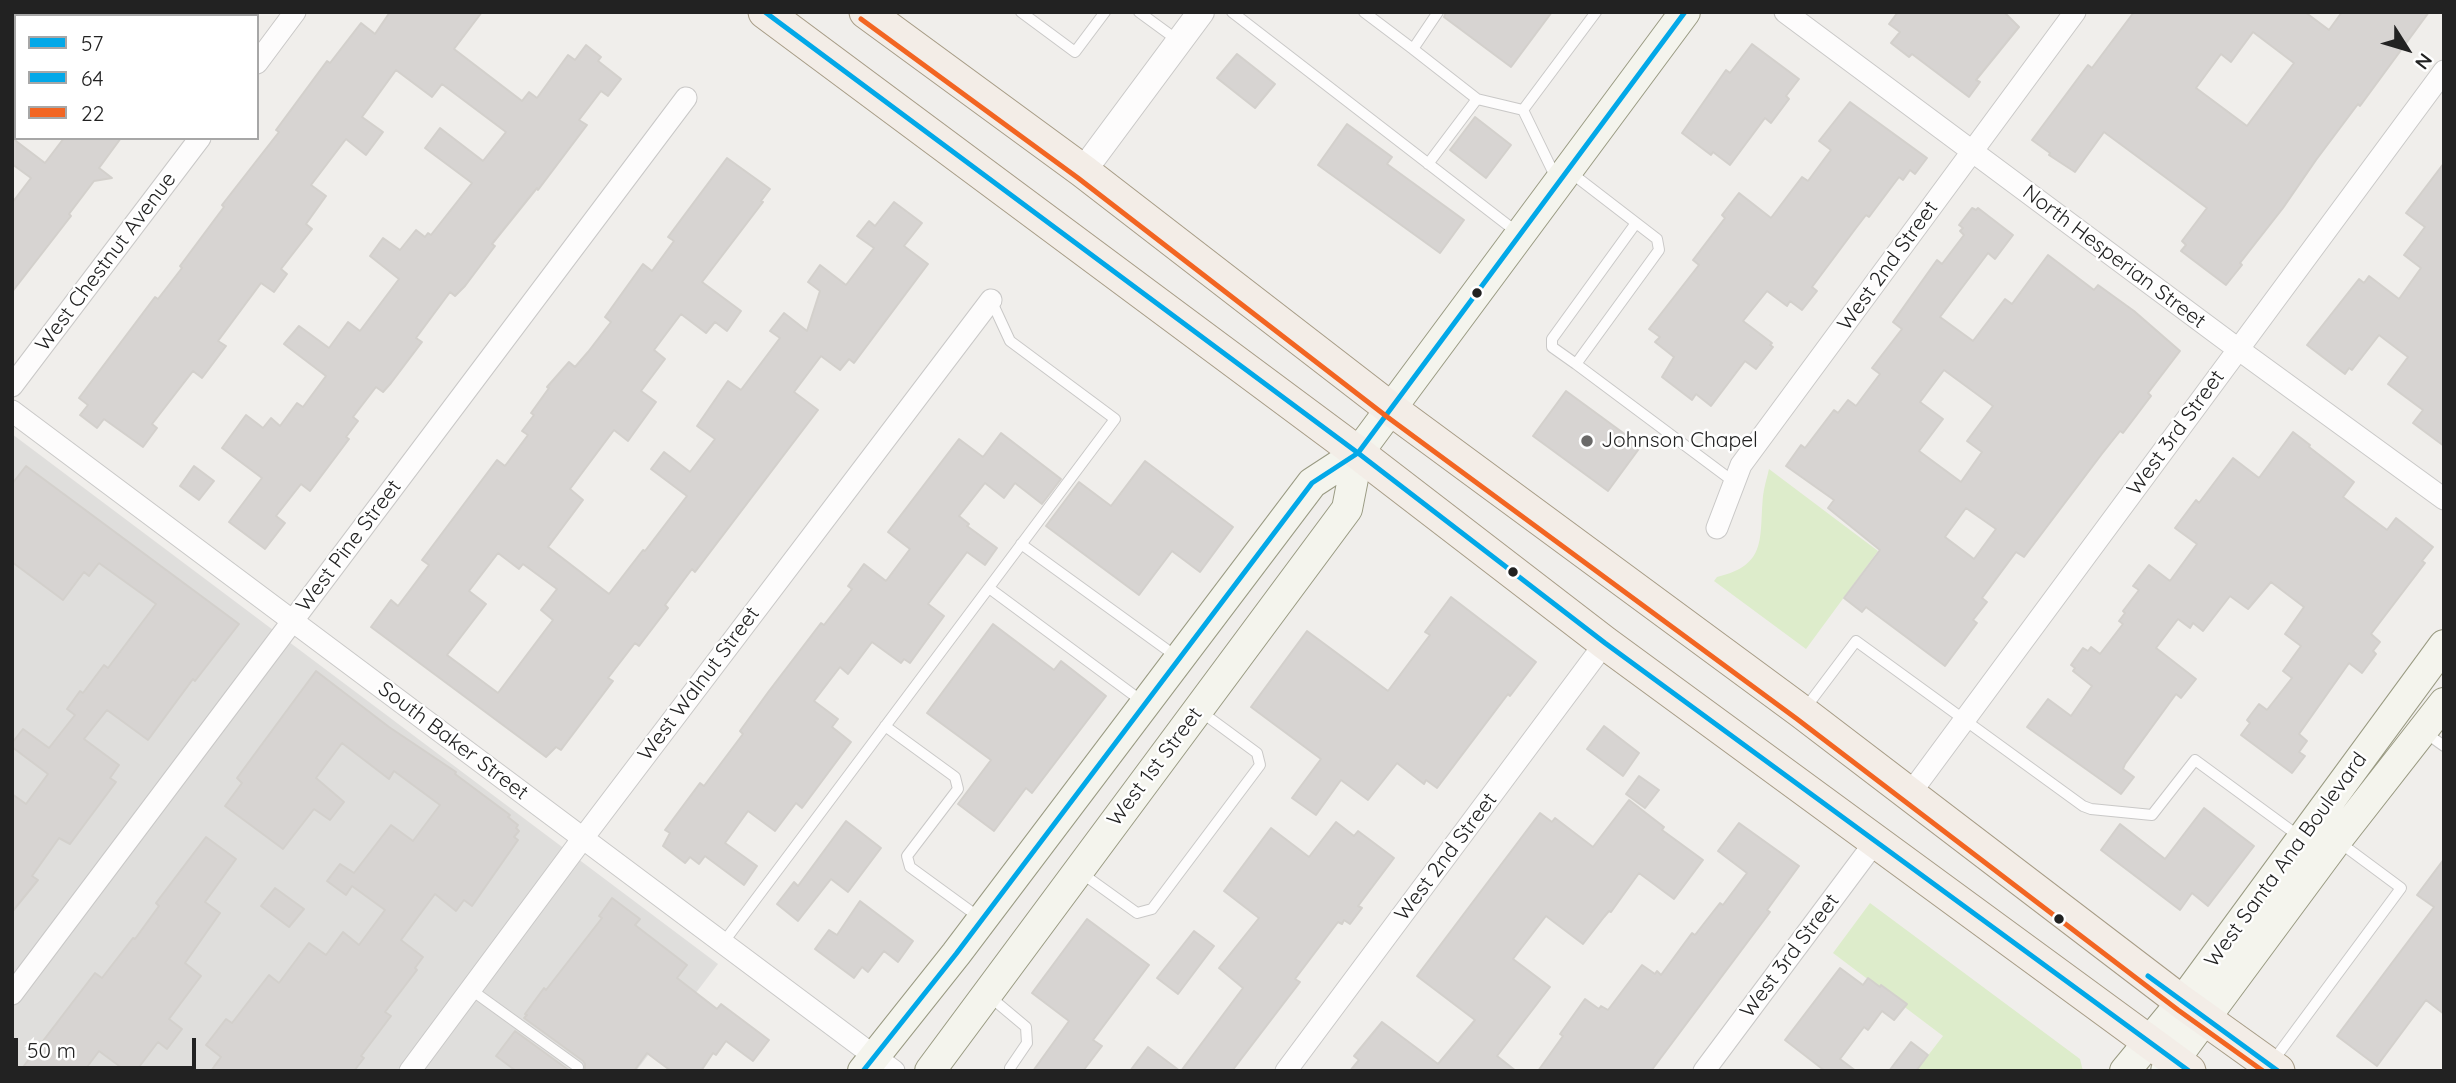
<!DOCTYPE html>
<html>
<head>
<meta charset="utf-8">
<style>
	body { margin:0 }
	#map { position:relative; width:2456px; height:1083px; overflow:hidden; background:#f0eeeb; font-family:Quicksand,sans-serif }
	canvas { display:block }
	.frame { position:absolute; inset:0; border:14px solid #222; pointer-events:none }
	.legend { position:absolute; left:14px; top:14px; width:245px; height:126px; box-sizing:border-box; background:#fff; border:2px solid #a7a7a7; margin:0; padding:9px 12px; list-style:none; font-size:21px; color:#222 }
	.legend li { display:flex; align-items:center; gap:14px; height:35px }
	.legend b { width:35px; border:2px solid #a7a7a7 }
	.north { position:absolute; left:2372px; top:14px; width:70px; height:70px; -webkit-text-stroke:5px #fff; paint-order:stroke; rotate:127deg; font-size:19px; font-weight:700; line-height:28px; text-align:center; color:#222 }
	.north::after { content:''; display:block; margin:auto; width:24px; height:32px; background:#222; clip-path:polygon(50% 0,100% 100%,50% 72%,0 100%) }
	.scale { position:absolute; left:14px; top:1038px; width:182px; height:32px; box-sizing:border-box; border:4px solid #222; border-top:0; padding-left:9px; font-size:21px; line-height:24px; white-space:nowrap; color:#222; -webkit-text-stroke:5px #fff; paint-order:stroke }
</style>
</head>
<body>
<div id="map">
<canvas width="2456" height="1083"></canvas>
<div class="frame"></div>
<ul class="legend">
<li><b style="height:9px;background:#02a8e8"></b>57</li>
<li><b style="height:9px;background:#02a8e8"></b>64</li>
<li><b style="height:9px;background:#f26522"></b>22</li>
</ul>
<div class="north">N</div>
<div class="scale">50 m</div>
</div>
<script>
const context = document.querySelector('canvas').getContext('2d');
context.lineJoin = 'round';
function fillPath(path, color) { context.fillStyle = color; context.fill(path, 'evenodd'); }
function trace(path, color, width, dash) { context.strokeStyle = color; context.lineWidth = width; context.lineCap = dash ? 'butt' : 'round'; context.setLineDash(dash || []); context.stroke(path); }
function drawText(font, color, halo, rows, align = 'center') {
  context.font = font + ' Quicksand,sans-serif'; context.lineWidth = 5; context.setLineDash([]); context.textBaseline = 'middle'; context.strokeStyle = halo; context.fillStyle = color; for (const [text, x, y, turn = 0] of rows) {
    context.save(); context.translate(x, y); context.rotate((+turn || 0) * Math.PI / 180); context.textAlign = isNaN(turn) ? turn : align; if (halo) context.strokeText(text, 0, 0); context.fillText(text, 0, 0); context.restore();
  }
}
const residential = new Path2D(`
	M12 434 718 964 636 1071H12Z`);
const grass = new Path2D(`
	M1769 469 1878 551 1806 649 1714 581 1717 577C1768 565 1759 538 1763 496 1764 487 1767 478 1769 469Z
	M1870 903 2080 1059 2083 1071H1916L1943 1036 1833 953Z`);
const building = new Path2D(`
	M390 12H482L454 49 522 101 529 92 537 98 568 55 575 60 586 45 601 57 598 61 621 79 608 96 601 91 579 120 587 125 538 190 537 188 492 244 495 246 465 286 455 296 450 292 416 338 422 342 391 383 383 392 376 387 353 417 358 421 346 437 349 439 310 491 301 484 276 516 285 523 265 549 229 522 262 478 222 448 246 415 263 428 271 418 280 426 297 403 303 407 326 376 284 344 299 326 329 348 348 322 360 331 399 279 370 256 383 238 400 250 416 230 425 237 428 233 431 235 472 183 425 148 440 128 483 161 506 132 442 84 432 97 396 70 362 117 383 132 366 155 346 139 311 185 326 196 306 224 312 229 281 269 287 274 274 292 261 283 218 341 226 346 202 378 193 371 152 424 157 428 143 447 104 419 97 428 80 415 88 405 79 398 155 297 158 299 182 268 180 266 224 207 222 205 279 132 276 130 327 61 330 63 361 23 375 34Z
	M1446 12H1552L1511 67 1444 17Z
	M1898 12H2004L2019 27 1976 80 1980 82 1969 97 1912 54 1909 57 1891 43 1900 32 1889 24Z
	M2134 12H2305L2329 30 2342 12H2429L2360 106 2358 104 2316 160 2283 208 2240 263 2242 265 2226 285 2181 251 2186 245 2182 241 2207 208 2104 132 2075 172 2049 155 2050 153 2032 140 2088 65 2092 68ZM2253 32 2294 63 2247 126 2196 88 2221 54 2231 62Z
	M1752 44 1799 79 1786 96 1789 99 1771 123 1765 118 1730 165 1713 152 1711 155 1682 133 1726 70 1730 73Z
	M1237 54 1275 84 1255 108 1217 78Z
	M1850 102 1927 158 1915 174 1910 170 1903 180 1899 177 1869 217 1866 215 1856 228 1812 287 1817 291 1802 310 1790 301 1787 306 1767 291 1743 321 1772 343 1770 345 1773 347 1756 369 1745 361 1711 406 1696 394 1692 400 1662 377 1674 357 1655 342 1660 337 1649 329 1699 265 1693 260 1725 218 1722 215 1739 193 1771 218 1802 177 1808 181 1831 150 1819 141Z
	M1475 117 1511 145 1486 178 1450 150Z
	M1347 124 1392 157 1387 164 1464 220 1440 253 1318 165Z
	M12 138 45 163 64 138H121L99 168 112 178 94 181 69 214 71 216 12 292V203L31 178 12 164Z
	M727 158 770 189 761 201 763 202 702 282 741 311 727 331 715 322 706 333 681 314 654 350 665 359 641 391 656 402 628 441 614 430 570 489 583 500 548 547 609 594 643 550 645 551 687 496 651 469 664 452 690 472 715 439 697 426 728 381 741 390 780 338 770 331 784 313 807 331 820 291 808 282 820 265 846 285 874 248 857 236 869 221 875 226 894 202 922 223 904 246 928 264 854 363 849 359 840 370 821 356 794 392 818 410 695 572 692 569 665 605 668 608 639 646 635 643 608 678 613 681 561 750 556 747 546 757 371 627 391 600 398 606 429 565 422 560 497 460 505 466 528 435 522 431 534 415 531 413 549 388 547 387 569 362 575 367 588 352 611 322 605 317 643 264 652 271 674 241 668 237ZM498 553 519 569 523 564 557 589 541 610 553 620 498 693 447 655 486 604 469 591Z
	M2444 163V446L2413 423 2423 410 2388 384 2408 357 2379 335 2352 370 2349 368 2345 374 2307 345 2359 279 2364 283 2369 276 2399 299 2421 268 2404 255 2425 227 2406 213Z
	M1972 208 1976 210 1978 208 2013 235 1995 259 1988 253 1940 317 1973 341 2005 299 2012 304 2048 255 2094 290 2098 285 2134 311 2180 351 2148 393 2151 396 2123 433 2120 431 2101 455 2024 557 2016 552 1982 598 1987 602 1973 620 1977 623 1945 666 1866 607 1862 612 1844 598 1880 550 1828 508 1834 500 1786 466 1801 445 1805 448 1834 410 1838 413 1848 400 1856 406 1880 374 1872 368 1902 329 1893 322 1937 260 1942 264 1964 235 1960 231 1963 228 1959 225ZM1944 370 1993 406 1967 441 1982 452 1961 482 1919 451 1943 419 1920 402ZM1966 508 1996 529 1974 559 1945 537Z
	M1566 391 1641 446 1608 491 1533 436Z
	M2293 432 2310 445 2309 447 2354 482 2343 497 2387 530 2396 518 2433 547 2422 561 2425 563 2371 634 2380 642 2373 651 2376 654 2362 673 2349 663 2299 734 2307 741 2299 752 2305 756 2292 773 2241 735 2250 723 2247 720 2259 704 2267 710 2292 678 2283 671 2301 646 2285 634 2304 607 2271 582 2248 609 2230 596 2203 631 2193 623 2190 628 2178 619 2156 648 2196 679 2181 698 2176 694 2125 764 2123 769 2134 777 2121 794 2027 727 2048 699 2071 716 2092 686 2073 671 2075 668 2071 665 2083 648 2088 651 2091 647 2100 654 2123 624 2119 621 2125 613 2123 611 2139 590 2133 586 2149 565 2170 581 2197 544 2175 528 2196 500 2199 503 2233 458 2259 478Z
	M1001 433 1061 479 1042 504 1015 483 1004 498 985 483 959 516 969 524 967 526 997 548 985 565 967 552 928 604 944 616 910 663 904 659 901 663 872 642 848 674 840 667 814 701 838 719 832 727 851 742 802 808 796 803 775 831 748 811 725 843 757 866 744 885 705 856 699 864 690 857 685 863 663 846 670 833 665 830 700 783 704 786 743 734 740 731 769 691 821 623 824 625 852 589 848 586 864 564 886 581 910 549 888 532 959 439 983 457Z
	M1145 461 1233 527 1200 572 1172 551 1139 595 1046 526 1079 482 1111 506Z
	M26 466 239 624 195 681 193 679 148 740 107 710 84 739 119 765 110 778 116 782 70 844 59 838 32 876 38 880 12 912V794L26 804 48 774 12 747V743L23 729 49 748 75 715 67 709 80 691 83 693 104 665 108 668 156 604 99 563 89 576 84 572 63 600 12 562V484Z
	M194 466 214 481 199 500 180 486Z
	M1451 597 1536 662 1510 696 1508 694 1437 788 1426 780 1424 784 1397 763 1368 800 1341 780 1316 815 1292 798 1321 759 1251 707 1307 631 1388 691 1430 635 1425 632Z
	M993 624 1054 670 1061 661 1106 696 1032 793 1026 788 994 831 958 804 991 760 927 713Z
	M316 671 389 727 456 772 455 774 510 815 508 817 518 825 516 828 519 831 514 837 518 840 472 906 464 900 456 911 435 894 401 940 423 957 415 968 417 970 385 1012 391 1016 361 1056 364 1058 354 1071H211L221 1057 206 1045 226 1019 232 1023 269 975 279 983 309 943 326 955 343 932 359 945 385 910 352 886 346 895 327 881 340 864 354 873 391 825 413 841 440 805 394 771 389 779 342 743 316 778 344 802 330 820 314 809 283 849 225 806 242 783 237 778Z
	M1604 726 1639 753 1623 776 1587 749Z
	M1639 776 1659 790 1645 808 1626 794Z
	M1629 800 1664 827 1662 830 1703 860 1674 899 1639 873 1611 912 1609 911 1604 917 1583 944 1546 916 1513 959 1550 987 1497 1056 1516 1071H1350L1359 1060 1354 1056 1382 1022 1438 1064 1475 1020 1417 976 1540 813 1552 822 1555 818 1593 847Z
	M2204 808 2254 846 2208 906 2192 893 2180 910 2101 850 2120 824 2165 859Z
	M846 821 881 848 848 892 831 879 798 921 777 904 794 882 798 886Z
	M1336 822 1354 836 1358 831 1394 858 1358 906 1362 908 1350 924 1344 920 1342 924 1338 922 1295 979 1300 982 1232 1071H1181L1243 988 1219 968 1259 918 1224 891 1271 828 1309 857Z
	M1739 823 1799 866 1767 910 1770 912 1651 1071H1538L1563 1036 1560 1034 1585 999 1599 1009 1601 1006 1608 1010 1642 965 1655 974 1657 971 1661 975 1692 933 1695 935 1720 903 1723 905 1747 873 1718 851Z
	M206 837 236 859 205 902 220 913 185 963 201 976 169 1019 182 1029 167 1049 158 1042 136 1071H126L99 1051 84 1071H20L95 973 102 978 133 938 135 939 159 906 156 903Z
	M2444 859V1014L2426 1000 2377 1066 2337 1036 2434 907 2417 895Z
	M275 888 304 909 289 927 261 906Z
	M612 898 640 919 635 925 687 965 677 978 717 1009 721 1004 769 1040 753 1061 726 1041 716 1055 713 1053 701 1071H671L647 1053 634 1071H585V1064L583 1061 524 1018 527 1015 525 1014 544 988 546 990 602 918 599 916Z
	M860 901 913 941 898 962 884 951 868 972 862 967 854 978 815 949 829 930 837 935Z
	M1087 919 1149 965 1093 1040 1102 1046 1083 1071H1033L1069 1021 1032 993Z
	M1194 931 1214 946 1178 994 1157 978Z
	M1840 968 1863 985 1868 978 1880 987 1881 985 1907 1004 1894 1020 1882 1011 1868 1030 1864 1027 1840 1059 1856 1071H1825L1785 1040Z
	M515 1031 570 1071H516L496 1056Z
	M1911 1042 1928 1055 1916 1071H1889Z
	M1148 1047 1180 1071H1130Z`);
const service = new Path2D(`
	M1021 12 1075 52 1105 12
	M1139 12 1180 42
	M1232 12 1518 233
	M1364 12 1413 49 1438 12
	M1413 49 1477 99 1428 164
	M1477 99 1523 110
	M1523 110 1596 12
	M1523 110 1557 180
	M1570 172 1657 239 1659 250 1576 364 1734 482
	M1576 364 1552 347V339L1636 223
	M1021 544 1177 657
	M989 588 1143 702
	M1804 710 1856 641 2083 806 2091 809 2152 815 2195 760 2300 837
	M885 726 955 777 958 789 907 856 910 867 980 918
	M2423 731 2444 746
	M1080 872 1137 913 1152 909 1260 765 1257 753 1200 711
	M723 943 1115 419 1010 341 991 300
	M470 989 578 1067
	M989 996 1026 1027 1027 1043 1010 1068V1071
	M2273 1061 2401 888 2339 842`);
const minor = new Path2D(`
	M1785 12 2238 349 2444 499
	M257 63 295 12
	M12 386 200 138
	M12 411 894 1071
	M1717 528 1741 465 2075 12
	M1909 795 2444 71
	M12 994 686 98
	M410 1071 583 838 991 300
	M1286 1071 1605 643
	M1704 1071 1875 842`);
const tertiary = new Path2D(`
	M1083 171 1201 12`);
const secondary = new Path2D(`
	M863 1071 956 954 1312 483 1358 453 1685 12
	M930 1071 1347 509 1358 453
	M2125 1071 2182 1002 2444 645
	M2166 1071 2337 840 2444 703`);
const primary = new Path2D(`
	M765 12 1358 453 1605 643 2189 1071
	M866 12 1083 171 1391 409 1802 712 2183 1003 2278 1071`);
const bus1 = new Path2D(`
	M765 12 1358 453 1605 643 2189 1071
	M2148 976 2278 1071`);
const bus2 = new Path2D(`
	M863 1071 956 954 1312 483 1358 453 1685 12`);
const bus3 = new Path2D(`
	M861 19 1078 178 1386 416 1797 719 2178 1010 2263 1071`);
const markers = [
	[1477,293,6,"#222"],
	[1587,441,7,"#6a6968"],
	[1513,572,6,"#222"],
	[2059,919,6,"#222"]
];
const streetNames = [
	["North Hesperian Street",2114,257,37],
	["West Chestnut Avenue",106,262,-53],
	["West 2nd Street",1888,266,-54],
	["West 3rd Street",2176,433,-54],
	["West Pine Street",349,546,-53],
	["West Walnut Street",699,684,-53],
	["South Baker Street",453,741,37],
	["West 1st Street",1155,767,-53],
	["West 2nd Street",1446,857,-53],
	["West Santa Ana Boulevard",2286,860,-54],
	["West 3rd Street",1790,956,-53]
];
const poiNames = [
	["Johnson Chapel",1601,441]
];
fillPath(residential, '#dfdedc');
fillPath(grass, '#ddeccb');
fillPath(building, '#d7d4d2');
trace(building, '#d3d0cc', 2);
trace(service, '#c9c8c7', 12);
trace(minor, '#c9c8c7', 23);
trace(tertiary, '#c9c8c7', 28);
trace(secondary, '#999a82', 32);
trace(primary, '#a79c86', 35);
trace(service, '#fdfcfc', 10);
trace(minor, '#fdfcfc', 21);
trace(tertiary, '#fdfcfc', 26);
trace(secondary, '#f4f4ed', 30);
trace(primary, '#f3ede7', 33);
trace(bus1, '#02a8e8', 5);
trace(bus2, '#02a8e8', 5);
trace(bus3, '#f26522', 5);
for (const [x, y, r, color] of markers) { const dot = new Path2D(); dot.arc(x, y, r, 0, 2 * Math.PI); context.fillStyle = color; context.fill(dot); trace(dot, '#fff', 2.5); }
drawText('21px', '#222', '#fff', streetNames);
drawText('21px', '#222', '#fff', poiNames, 'left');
</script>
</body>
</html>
